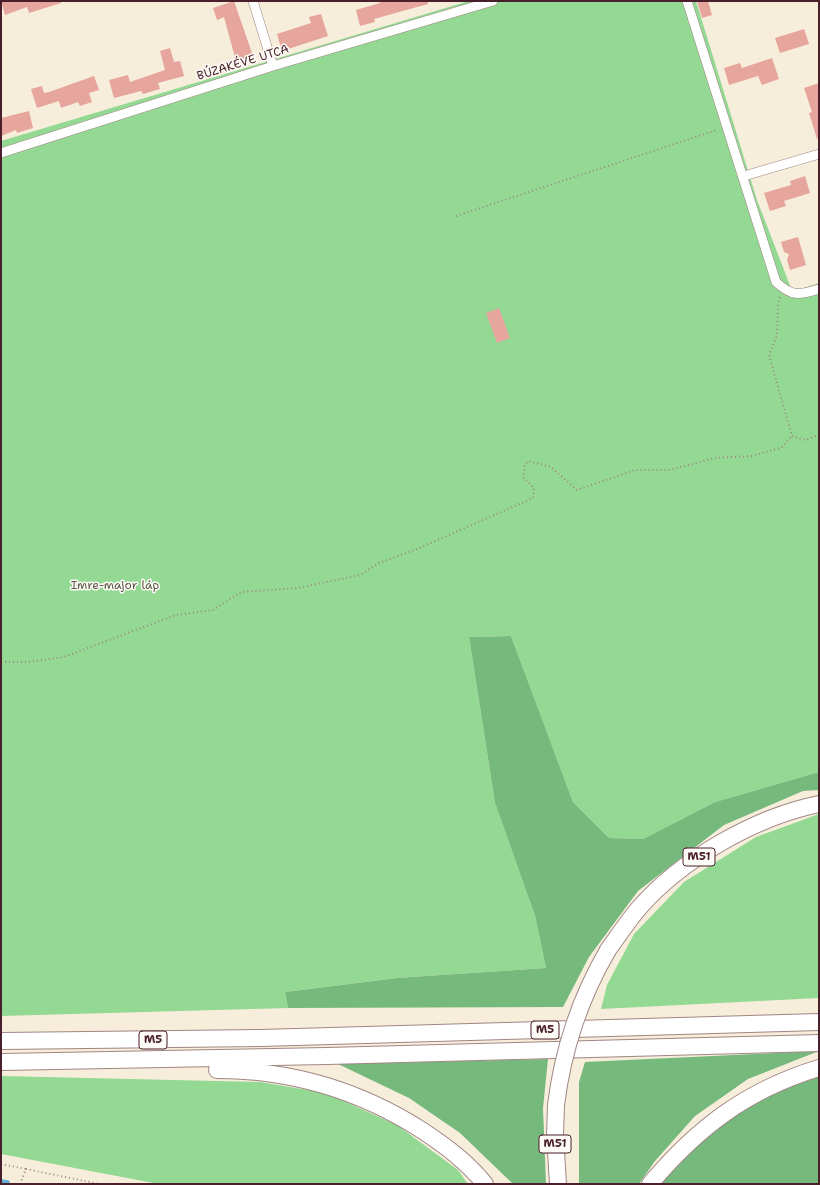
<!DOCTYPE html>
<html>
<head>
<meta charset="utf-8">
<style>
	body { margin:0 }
	#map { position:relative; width:820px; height:1185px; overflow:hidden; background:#f7eddb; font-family:"Shantell Sans",sans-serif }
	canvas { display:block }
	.frame { position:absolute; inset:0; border:2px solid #4a1f2b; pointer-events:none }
</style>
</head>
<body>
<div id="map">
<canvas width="820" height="1185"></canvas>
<div class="frame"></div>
</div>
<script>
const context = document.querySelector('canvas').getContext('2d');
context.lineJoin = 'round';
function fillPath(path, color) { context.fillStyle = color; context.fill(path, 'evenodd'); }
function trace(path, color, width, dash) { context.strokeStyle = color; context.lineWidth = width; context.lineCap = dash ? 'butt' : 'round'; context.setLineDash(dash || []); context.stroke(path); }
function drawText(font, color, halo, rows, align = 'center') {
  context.font = font + ' "Shantell Sans",sans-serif'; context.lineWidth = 3; context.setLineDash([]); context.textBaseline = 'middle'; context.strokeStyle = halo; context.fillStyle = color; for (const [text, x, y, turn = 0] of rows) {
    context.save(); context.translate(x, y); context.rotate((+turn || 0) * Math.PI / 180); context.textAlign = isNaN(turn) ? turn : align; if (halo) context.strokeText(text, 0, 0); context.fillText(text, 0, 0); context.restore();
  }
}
const green = new Path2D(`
	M469 1H696L757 200 791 288 800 289 819 283V772L715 802 643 839 609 838 573 802 511 636 469 637 495 803 535 916 546 968 397 978 285 992 288 1008 1 1016V141Z
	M819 814V998L601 1009 607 985 634 934 684 882 756 837Z
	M1 1076 260 1082 326 1093 397 1125 458 1170 468 1184H159L1 1154Z`);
const forest = new Path2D(`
	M511 636 573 802 609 838 643 839 715 802 819 772V790L803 791 724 825 638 891 589 957 563 1007 288 1008 285 992 397 978 546 968 535 916 495 803 469 637Z
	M819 1051 748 1079 695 1116 655 1161 639 1184H579V1082L585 1062Z
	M548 1059 543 1108 546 1184H513L460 1133 409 1098 338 1064Z
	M819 1073V1184H659L697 1142 779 1086Z`);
const stream = new Path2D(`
	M1 1181 8 1182`);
const building = new Path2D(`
	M1 1H61V3L29 13 27 7 5 15Z
	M234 1 253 56 236 61 224 17 217 20 213 8Z
	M380 1H428V4L374 19 375 22 360 26 356 10 380 3Z
	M697 1H708L712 15 702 18Z
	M321 14 328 36 282 51 277 34 311 23 309 17Z
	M804 29 809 44 780 53 775 38Z
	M170 48 174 62 180 61 184 76 158 83 160 89 143 94 141 91 114 98 109 80 128 75 130 82 165 70 160 51Z
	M772 58 779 79 762 85 758 76 729 85 724 68 740 63 742 68Z
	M94 76 99 90 89 93 92 102 80 106 78 102 61 108 59 101 37 108 31 89 42 86 44 93 49 92Z
	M819 83V139H817L809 113 812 112 804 88Z
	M29 111 33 128 17 133 16 130 1 136V118Z
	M805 176 810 193 784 201 786 206 770 211 764 193 791 185 790 181Z
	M798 237 806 265 790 270 787 260 789 254 784 252 781 242Z
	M499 308 510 338 497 343 486 313Z`);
const path = new Path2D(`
	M456 216 717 130
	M780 297 778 305 777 335 769 355 792 436 805 440 819 435
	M1 662H28L64 657 176 615 213 610 241 592 298 588 360 575 379 563 417 549 533 498 534 488 523 477 525 464 529 461 551 467 577 490 635 470H670L715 458 751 456 781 448 792 436
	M1 1164 26 1169
	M20 1184 26 1169 99 1184`);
const street = new Path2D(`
	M253 1 273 66
	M687 1 776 282C792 297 799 295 819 289
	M1 153 273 66 493 1
	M744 176 819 154`);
const highway = new Path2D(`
	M608 950C618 936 628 921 639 908 682 859 755 817 819 804
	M1 1041 261 1038 819 1022
	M1 1062 327 1056 819 1043
	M217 1070C292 1070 361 1091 423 1131 447 1147 467 1162 485 1184
	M556 1105 555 1135 558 1184
	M650 1184C698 1127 747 1090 819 1068`);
const highwayBridge = new Path2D(`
	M556 1105C563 1049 580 998 608 950`);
const shields = [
	[699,857,32],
	[545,1030,28],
	[153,1040,28],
	[555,1144,32]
];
const shieldNames = [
	["M51",699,857],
	["M5",545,1030],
	["M5",153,1040],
	["M51",555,1144]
];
const streetNames = [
	["BÚZAKÉVE UTCA",243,63,-17]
];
const parkNames = [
	["Imre-major láp",115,586]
];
fillPath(green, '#93d993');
fillPath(forest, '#76b97d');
trace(stream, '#60afda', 3.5);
fillPath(building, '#e6a59d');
trace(street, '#a08683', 10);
trace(highway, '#a08683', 18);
trace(path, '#a08683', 2, [1, 3]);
trace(street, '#fff', 9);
trace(highway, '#fff', 16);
trace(highwayBridge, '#a08683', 18, []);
trace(highwayBridge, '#fff', 16);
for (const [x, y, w] of shields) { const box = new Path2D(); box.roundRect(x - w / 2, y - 9, w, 18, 3); context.fillStyle = '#fdfcf7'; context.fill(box); trace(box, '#4a1f2b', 1); }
drawText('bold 11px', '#4a1f2b', null, shieldNames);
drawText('12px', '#4a1f2b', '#fdfcf7', streetNames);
drawText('12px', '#60574a', '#fdfcf7', parkNames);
</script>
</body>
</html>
